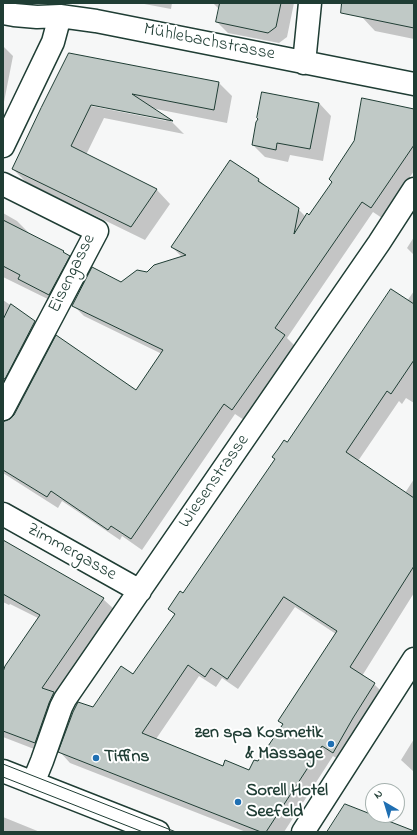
<!DOCTYPE html>
<html>
<head>
<meta charset="utf-8">
<style>
	body { margin:0 }
	#map { position:relative; width:417px; height:835px; overflow:hidden; background:#f6f7f7; font-family:"Indie Flower",sans-serif }
	canvas { display:block }
	.frame { position:absolute; inset:0; border:4px solid #1f3d34; pointer-events:none }
	.north { position:absolute; left:365px; top:783px; width:40px; height:40px; box-sizing:border-box; background:#fff; border:1px solid #a5b1ae; border-radius:50%; rotate:322deg; font-size:11px; font-weight:700; line-height:16px; text-align:center; color:#1f3d34 }
	.north::after { content:''; display:block; margin:auto; width:14px; height:18px; background:#1f6fb2; clip-path:polygon(50% 0,100% 100%,50% 72%,0 100%) }
</style>
</head>
<body>
<div id="map">
<canvas width="417" height="835"></canvas>
<div class="frame"></div>
<div class="north">N</div>
</div>
<script>
const context = document.querySelector('canvas').getContext('2d');
context.lineJoin = 'round';
function fillPath(path, color) { context.fillStyle = color; context.fill(path, 'evenodd'); }
function trace(path, color, width, dash) { context.strokeStyle = color; context.lineWidth = width; context.lineCap = dash ? 'butt' : 'round'; context.setLineDash(dash || []); context.stroke(path); }
function drawText(font, color, halo, rows, align = 'center') {
  context.font = font + ' "Indie Flower",sans-serif'; context.lineWidth = 4; context.setLineDash([]); context.textBaseline = 'middle'; context.strokeStyle = halo; context.fillStyle = color; for (const [text, x, y, turn = 0] of rows) {
    context.save(); context.translate(x, y); context.rotate((+turn || 0) * Math.PI / 180); context.textAlign = isNaN(turn) ? turn : align; if (halo) context.strokeText(text, 0, 0); context.fillText(text, 0, 0); context.restore();
  }
}
const shadow = new Path2D(`
	M139 3H172L171 9Z
	M213 3H294L287 37 279 43 228 33 217 22 220 10Z
	M360 3H414V39L375 31 361 16Z
	M3 46 13 56 3 107Z
	M70 54 219 83 232 96 227 123 151 108 172 122 184 134 104 118 86 155 157 190 170 204 145 240 26 182 13 169ZM86 103 164 119 167 121 86 105Z
	M319 103 331 116 323 161 290 155 288 162 265 157 253 145Z
	M414 110V171L382 218 373 212 287 338 295 346 244 420 235 414 142 550 122 536 120 540 62 501 58 508 3 473V422L136 391 162 354 84 316 73 305 121 283 182 257 172 247 231 161 259 180 266 187 298 209 306 217 309 216Z
	M3 213 17 221 28 232 27 233 63 252 69 256 80 267 60 305 3 277Z
	M414 237V255L407 248Z
	M414 291V403L406 398 402 404 399 401 358 461 405 493 414 479V593L362 676 374 684 385 695 344 763 333 756 284 832H246L70 763 60 752 93 709 133 676 175 615 169 609 184 594 287 443 407 301ZM295 607 336 634 280 721 283 725 258 763 250 771 223 768 156 739 199 676 216 687 222 678 238 689Z
	M3 300 35 322 46 333 3 413Z
	M3 541 103 599 115 610 47 754 3 737V673L38 618 10 604 9 605 3 602Z
	M414 739V772L401 760Z
	M3 817 40 832H3Z`);
const building = new Path2D(`
	M220 3H281L276 27 268 33 216 22Z
	M342 3H414V28L341 13Z
	M69 53 219 82 214 110 132 94 173 121 91 105 71 146 157 189 131 227 12 169 41 108Z
	M262 92 319 103 310 149 277 143 276 150 252 145 256 122 258 119 257 118Z
	M362 98 414 109V145L371 208 362 202 275 328 285 335 232 410 224 404 131 539 111 526 108 530 51 491 47 497 3 470V423L4 421 10 419 14 415 56 335 136 390 163 350 72 306 92 267 121 282 137 270 147 272 154 265 186 255 171 247 230 160 259 179 258 181 299 208 294 234 307 213 309 215 332 182 329 179 354 141Z
	M3 220 64 251 63 252 70 256 49 295 18 279 20 275 3 266Z
	M391 289 414 304V360L391 394 387 391 346 452 414 498V566L350 667 375 683 353 718 333 753 322 746 266 832H261L58 752 73 712 78 702 93 707 121 666 133 674 175 614 168 609 180 591 183 593 275 459 272 457 278 449 284 440 287 442ZM284 597 337 631 278 721 283 724 258 761 254 760 249 770 225 760 223 766 142 733 188 665 205 677 211 668 227 679Z
	M11 304 35 321 5 379 3 378V320Z
	M3 540 104 598 42 688 54 692 49 703 35 743 3 731V672L5 666 40 615 3 594Z
	M345 804 414 831 413 832H327Z`);
const street = new Path2D(`
	M3 13 14 15 37 17 60 16 96 21 414 84
	M304 63 310 3
	M3 146 53 42 60 16
	M3 184 97 231 3 409
	M3 514 140 591
	M3 771 158 832
	M33 783 42 761 61 707 65 699 321 327 379 243 414 189
	M303 832 414 659`);
const tram = new Path2D(`
	M3 764 176 832
	M3 777 143 832`);
const markers = [
	[331,744,4,"#1f6fb2"],
	[96,758,4,"#1f6fb2"],
	[238,802,4,"#1f6fb2"]
];
const streetNames = [
	["Mühlebachstrasse",209,43,11],
	["Eisengasse",73,274,-64],
	["Wiesenstrasse",215,482,-55],
	["Zimmergasse",71,553,29]
];
const poiNames = [
	["zen spa Kosmetik",323,734,"right"],
	["& Massage",323,755,"right"],
	["Tiffins",104,758],
	["Sorell Hotel",246,792],
	["Seefeld",246,813]
];
fillPath(shadow, '#0003');
fillPath(building, '#c0c9c6');
trace(building, '#1f3d34', 1);
trace(street, '#1f3d34', 25);
trace(street, '#fff', 22);
trace(tram, '#1f3d34', 1);
for (const [x, y, r, color] of markers) { const dot = new Path2D(); dot.arc(x, y, r, 0, 2 * Math.PI); context.fillStyle = color; context.fill(dot); trace(dot, '#fff', 1.5); }
drawText('18px', '#1f3d34', '#fff', streetNames);
drawText('bold 18px', '#1f3d34', '#fff', poiNames, 'left');
</script>
</body>
</html>
